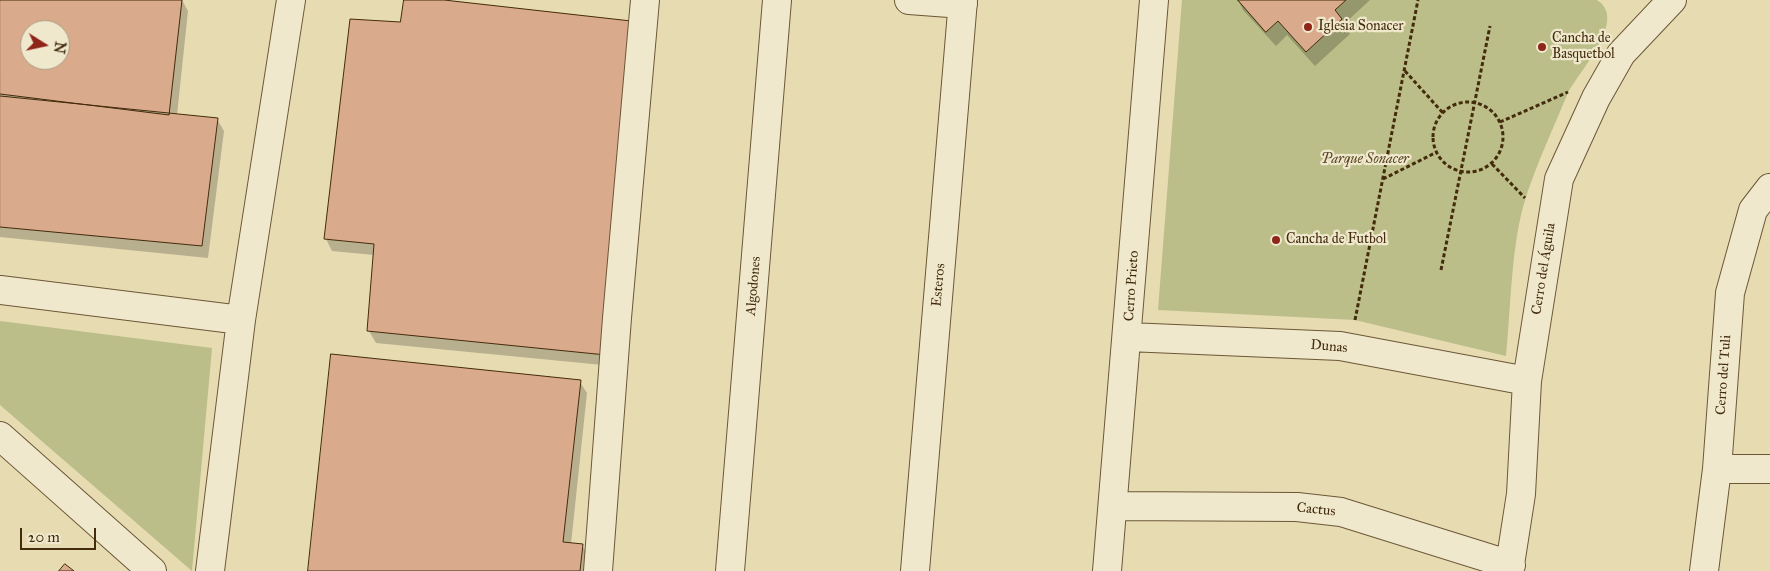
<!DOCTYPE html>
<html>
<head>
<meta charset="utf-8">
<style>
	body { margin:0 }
	#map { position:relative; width:1770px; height:571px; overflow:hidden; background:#e7dbb2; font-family:"IM FELL Great Primer",serif }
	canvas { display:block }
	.north { position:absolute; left:20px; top:20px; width:50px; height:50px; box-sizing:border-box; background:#efe8cd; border:1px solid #aa9c80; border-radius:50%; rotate:100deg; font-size:14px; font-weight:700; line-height:20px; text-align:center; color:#432b0c }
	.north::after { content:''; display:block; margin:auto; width:18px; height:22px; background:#8f2418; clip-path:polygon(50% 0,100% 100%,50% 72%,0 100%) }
	.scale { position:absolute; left:20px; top:528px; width:76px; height:22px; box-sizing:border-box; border:2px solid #432b0c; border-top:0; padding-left:6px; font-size:15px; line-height:18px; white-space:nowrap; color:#432b0c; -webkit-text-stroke:4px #efe8cd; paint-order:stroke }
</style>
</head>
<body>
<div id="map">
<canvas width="1770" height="571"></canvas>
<div class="north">N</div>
<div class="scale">20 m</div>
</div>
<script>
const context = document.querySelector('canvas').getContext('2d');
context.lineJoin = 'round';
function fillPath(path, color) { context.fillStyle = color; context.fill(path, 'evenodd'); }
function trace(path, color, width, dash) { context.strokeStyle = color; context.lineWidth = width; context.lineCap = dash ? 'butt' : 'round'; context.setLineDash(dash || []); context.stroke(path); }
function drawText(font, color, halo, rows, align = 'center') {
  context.font = font + ' "IM FELL Great Primer",serif'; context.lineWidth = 4.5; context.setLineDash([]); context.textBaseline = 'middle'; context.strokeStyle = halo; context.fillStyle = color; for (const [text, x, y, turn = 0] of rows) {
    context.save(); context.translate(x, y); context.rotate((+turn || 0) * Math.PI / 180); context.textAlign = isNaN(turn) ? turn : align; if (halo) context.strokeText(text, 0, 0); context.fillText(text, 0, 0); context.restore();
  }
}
const green = new Path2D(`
	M1182 0H1597C1629 20 1577 73 1567 95 1553 129 1537 163 1526 197 1511 243 1511 307 1506 356L1355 320 1158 310Z
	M0 321 212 348 192 571 0 405Z`);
const shadow = new Path2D(`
	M0 0H182L188 11 177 115 217 119 224 131 208 258 0 237ZM30 30H60V60H30Z
	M405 0H433L613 366 376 343 369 331 374 255 332 251 326 239 401 24Z
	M1238 0H1370L1344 24 1350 34 1315 66 1287 35 1276 46 1243 10Z
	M580 382 587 393 571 544 582 545 589 557 587 571H309Z`);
const building = new Path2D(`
	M0 0H182L169 115 0 94ZM30 30H60V60H30Z
	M404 0H444L640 22 606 355 367 331 374 244 324 239 350 19 400 22Z
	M1238 0H1346L1335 10 1342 19 1306 52 1278 21 1266 32Z
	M0 96 218 118 202 246 0 227Z
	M331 354 581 380 563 542 583 544 580 571H308Z
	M65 564 74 571H59Z`);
const path = new Path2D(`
	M1405 71 1443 113
	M1433 137a35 35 0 1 1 70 0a35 35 0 1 1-70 0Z
	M1500 122 1568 92
	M1492 164 1525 198
	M1383 179 1437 152
	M1441 270 1490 26
	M1355 320 1418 0`);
const minor = new Path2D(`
	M909 0 963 4
	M0 290 241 320
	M1128 337 1340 346 1527 381
	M0 436 152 571
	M1717 469H1770
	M1113 506 1297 507 1341 512 1511 565
	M210 571 241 320 291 0
	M598 571 617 318 645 0
	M730 571 777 0
	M915 571 963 0
	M1107 571 1154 0
	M1509 571 1521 494 1527 381 1559 179 1596 98 1621 54 1672 0
	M1704 571 1717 469 1730 293 1753 210 1770 188`);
const markers = [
	[1308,27,5,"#8f2418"],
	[1542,47,5,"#8f2418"],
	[1276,240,5,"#8f2418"]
];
const poiNames = [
	["Iglesia Sonacer",1318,27],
	["Cancha de",1552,39],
	["Basquetbol",1552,55],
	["Cancha de Futbol",1286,240]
];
const parkNames = [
	["Parque Sonacer",1365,160]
];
const streetNames = [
	["Cerro del Águila",1544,269,-81],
	["Esteros",939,285,-85],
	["Algodones",754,286,-85],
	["Cerro Prieto",1132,286,-86],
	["Dunas",1329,347,5],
	["Cerro del Tuli",1724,375,-86],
	["Cactus",1316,510,6]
];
fillPath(green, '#bbbe88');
fillPath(shadow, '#0003');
fillPath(building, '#daaa8c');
trace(building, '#432b0c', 1);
trace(minor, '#6c5736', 30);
trace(path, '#432b0c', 3, [4, 2.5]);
trace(minor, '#efe8cd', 28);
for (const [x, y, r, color] of markers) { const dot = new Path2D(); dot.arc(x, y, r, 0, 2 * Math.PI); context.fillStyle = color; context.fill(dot); trace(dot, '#efe8cd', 2); }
drawText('14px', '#432b0c', '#efe8cd', poiNames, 'left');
drawText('italic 14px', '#5b4825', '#efe8cd', parkNames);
drawText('14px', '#432b0c', '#efe8cd', streetNames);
</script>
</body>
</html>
